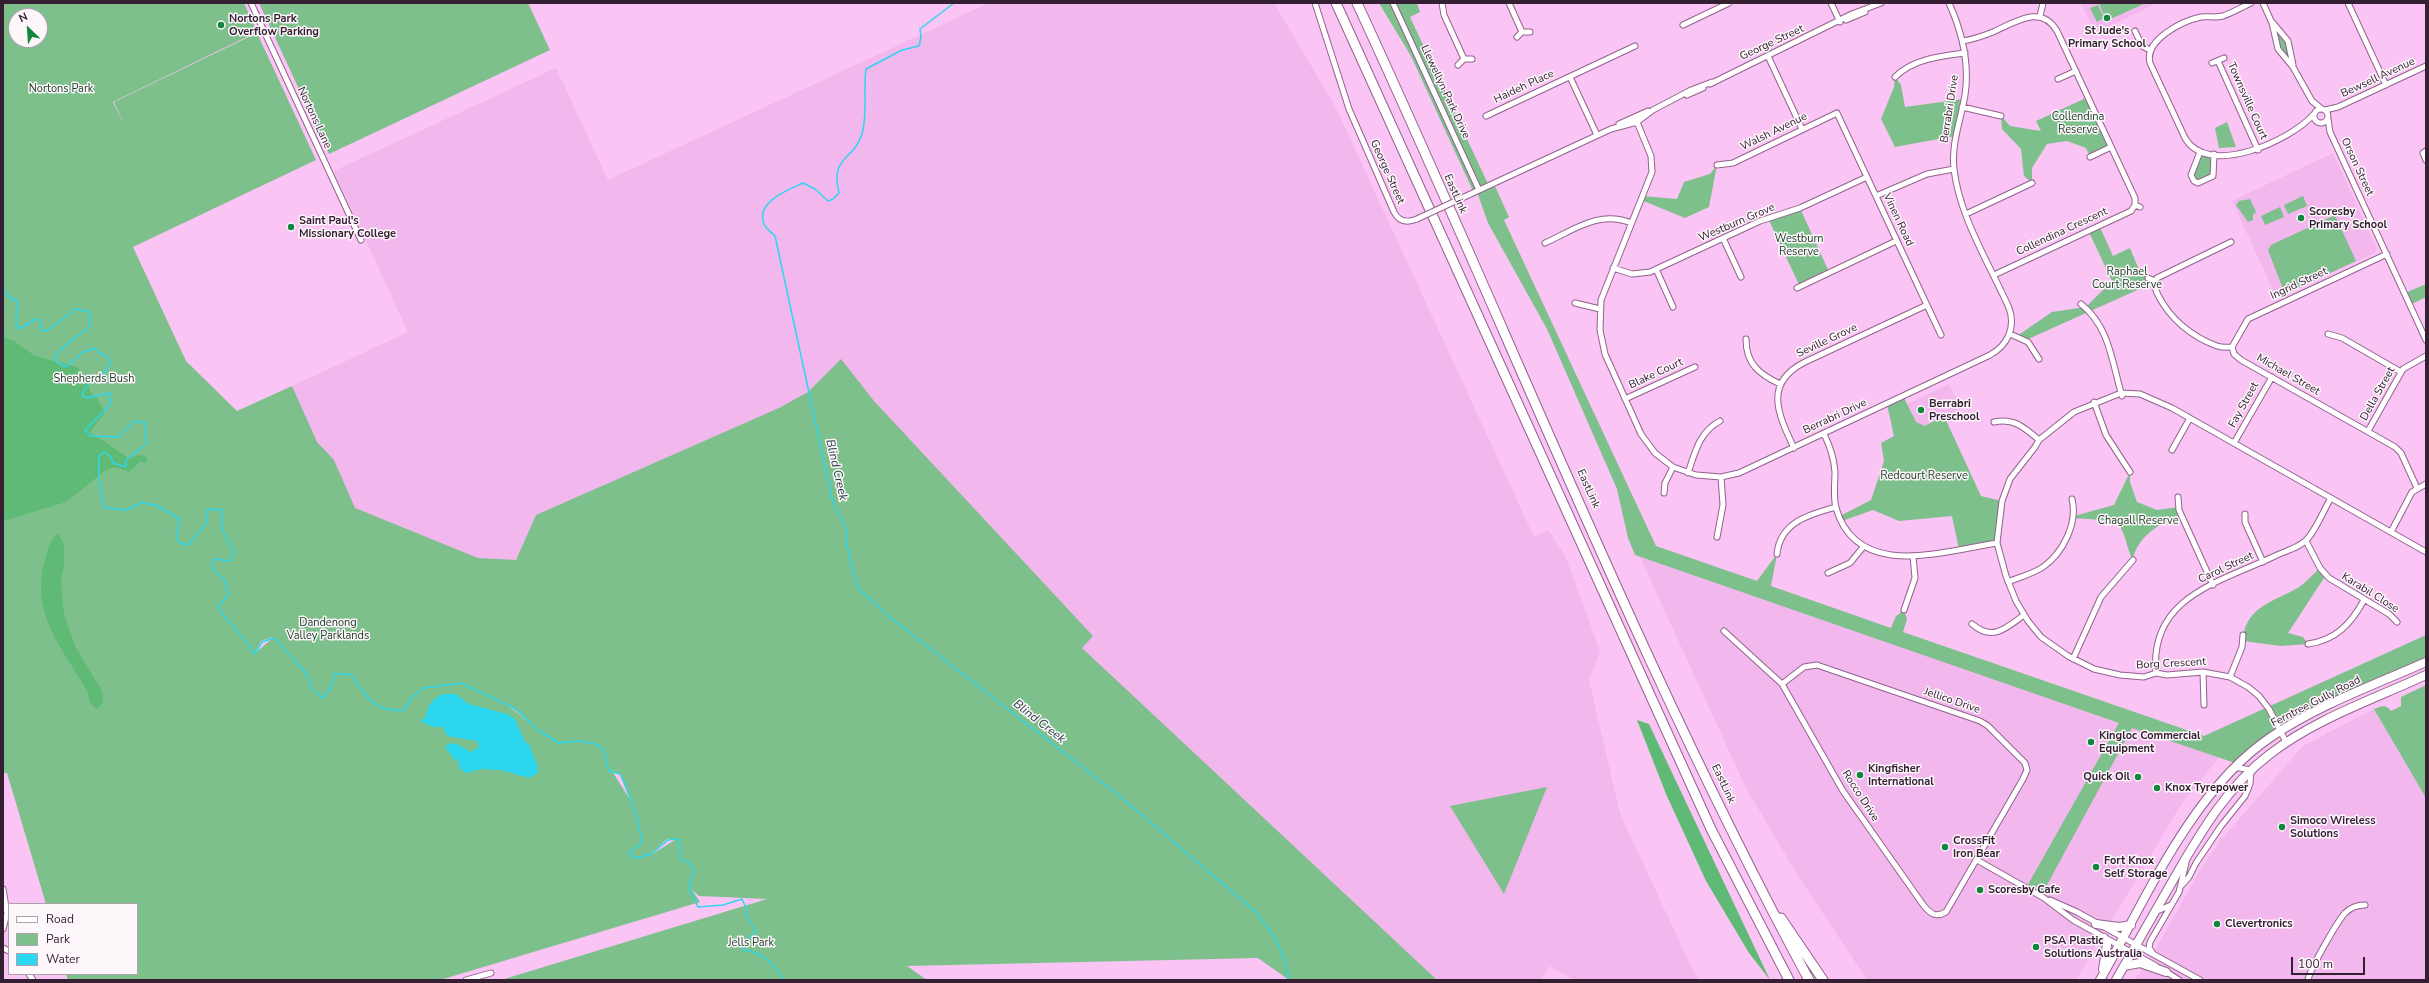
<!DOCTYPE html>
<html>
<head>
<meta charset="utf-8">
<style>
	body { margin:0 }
	#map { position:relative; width:2429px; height:983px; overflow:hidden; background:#fac4f4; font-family:"Nunito Sans",sans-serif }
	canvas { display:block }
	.frame { position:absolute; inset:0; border:4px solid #352033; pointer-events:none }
	.legend { position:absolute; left:8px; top:903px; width:130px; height:72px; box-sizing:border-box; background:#fdf7fc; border:1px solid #ada1ac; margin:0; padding:5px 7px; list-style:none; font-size:12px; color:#352033 }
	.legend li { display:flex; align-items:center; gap:8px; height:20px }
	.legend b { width:20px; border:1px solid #ada1ac }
	.north { position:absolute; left:8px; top:8px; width:40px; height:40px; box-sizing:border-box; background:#fdf7fc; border:1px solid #ada1ac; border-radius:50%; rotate:335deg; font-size:11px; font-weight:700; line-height:16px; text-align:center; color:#352033 }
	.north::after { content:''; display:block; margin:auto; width:14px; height:18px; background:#12863f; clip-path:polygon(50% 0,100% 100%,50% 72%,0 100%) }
	.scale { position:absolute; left:2291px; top:957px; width:74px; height:18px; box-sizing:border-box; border:2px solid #352033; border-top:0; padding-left:5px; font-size:12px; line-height:14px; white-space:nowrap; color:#352033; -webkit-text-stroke:3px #fdf7fc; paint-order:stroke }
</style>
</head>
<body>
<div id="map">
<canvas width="2429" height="983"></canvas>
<div class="frame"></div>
<ul class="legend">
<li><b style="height:5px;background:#fff"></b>Road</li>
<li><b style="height:11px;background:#7ec08c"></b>Park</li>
<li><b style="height:11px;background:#2cd7ef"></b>Water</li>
</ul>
<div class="north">N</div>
<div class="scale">100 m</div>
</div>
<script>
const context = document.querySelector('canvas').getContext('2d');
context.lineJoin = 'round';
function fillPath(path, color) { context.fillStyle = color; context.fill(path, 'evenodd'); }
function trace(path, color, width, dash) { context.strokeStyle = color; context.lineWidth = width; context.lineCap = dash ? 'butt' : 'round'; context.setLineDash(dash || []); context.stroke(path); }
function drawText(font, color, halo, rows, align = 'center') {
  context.font = font + ' "Nunito Sans",sans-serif'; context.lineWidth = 3; context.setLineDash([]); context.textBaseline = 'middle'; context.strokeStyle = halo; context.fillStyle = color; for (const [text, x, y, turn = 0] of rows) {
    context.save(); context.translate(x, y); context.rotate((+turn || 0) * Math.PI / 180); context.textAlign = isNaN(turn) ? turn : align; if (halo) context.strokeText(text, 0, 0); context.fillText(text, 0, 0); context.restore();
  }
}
const built = new Path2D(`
	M989 3H1274L1336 108 1534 537 1548 530 1565 555 1600 651 1589 680 1620 814 1688 960 1699 980H1574L1549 966 1541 980H1289L1258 958 720 810 194 432 408 332 334 171 556 68 608 180Z
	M2081 3H2157L2095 33Z
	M2333 153 2377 249 2375 253 2277 298 2232 201Z
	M1949 384 1961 409 1925 426 1916 422 1907 404Z
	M1640 557 2090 712 2219 757 2180 806 2076 980H1867L1797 874 1746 788Z
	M2374 709 2426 798V980H2135L2158 945 2199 872 2219 842 2303 746Z`);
const green = new Path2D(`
	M3 3H244L257 32 113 102 125 126 114 102 257 33 316 160 133 247 186 361 237 411 292 386 317 442 334 460 355 508 478 558 516 560 536 515 779 408 808 392 841 359 874 401 1093 636 1082 648 1437 980H1289L1258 958 907 966 927 980H501L767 899 699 896 692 890 700 902 440 980H68L66 974H137V904H46L7 773H3ZM16 16H40V40H16ZM273 637V638L255 653 261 641ZM506 703 535 727 506 704ZM612 771 620 774 629 798ZM667 839 675 840 649 856Z
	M259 3H528L550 50 329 154Z
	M1379 3H1417L1420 12 1410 17 1489 186 1494 184 1509 217 1504 220 1656 546 1757 581 1777 554 1771 586 1891 628 1896 616 1904 610 1907 619 1903 632 2204 736 2426 635V662L2306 717 2238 764 2132 728 2041 896 2026 888 2119 723 1635 555 1628 538 1617 489 1547 329 1488 223 1477 192 1474 193 1411 56Z
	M2099 3H2146L2106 21Z
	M2098 5 2104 18 2097 22 2090 8Z
	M2278 31 2285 36 2290 56 2284 57 2280 52 2275 33Z
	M1895 77 1901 85 1905 107 1964 99 1955 136 1895 147 1881 119 1894 87Z
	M2088 97 2111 147 2090 157 2086 148 2067 141 2047 144 2032 168V183L2024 176 2021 149 2002 129 2001 116 2010 126 2041 131 2036 121Z
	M2227 122 2236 147 2219 148 2215 128Z
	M2200 152 2214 154V173L2198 183 2191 173Z
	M1717 165 1709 207 1685 218 1641 200 1643 196 1677 199 1684 182 1710 174Z
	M2303 196 2307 206 2288 214 2284 205Z
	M2250 199 2256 212 2253 215V220L2248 222 2236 205 2239 201Z
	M2280 207 2284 217 2265 225 2261 216Z
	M1800 208 1829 272 1800 287 1768 218Z
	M2335 215 2356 261 2285 294 2268 250 2271 245Z
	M2099 225 2113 256 2130 248 2140 272 2148 278 2144 287 2026 340 2017 336 2052 312 2086 307 2112 281 2088 230Z
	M2426 284V297L2410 305 2405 293Z
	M1903 396 1916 422 1925 426 1944 416 1981 496 2002 501 1997 541 1959 549 1952 516 1899 521 1873 510 1842 521 1840 516 1871 500 1884 461 1881 443 1894 436 1887 404Z
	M2130 472V482L2137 502 2157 510 2178 507 2180 514C2161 523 2136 537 2133 560 2125 545 2127 533 2115 521L2074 518V516L2114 505Z
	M2320 568 2326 575 2288 633 2303 637 2308 644 2281 646 2243 641C2244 609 2271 602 2294 590 2304 585 2312 575 2320 568Z
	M2426 685V798L2374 709C2382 706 2386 704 2391 711L2401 706V697Z
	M1547 787 1504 894 1450 806Z`);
const forest = new Path2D(`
	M3 337 14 341 35 356 77 367 87 378 90 392 97 398 105 412 90 432 130 459 137 455 146 456 147 463 140 462 129 472 115 467 106 470 66 502 3 521Z
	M58 533 64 544V567L61 580 64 615 76 648 102 691 103 703 97 709 90 703 88 692C63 649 29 612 45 560 48 549 50 541 58 533Z
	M1637 720 1649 724 1770 980 1749 953 1706 881 1666 794Z`);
const water = new Path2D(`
	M443 694H456L469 704 507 714 515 719 525 742 529 744 537 765 538 773 529 778 500 770 482 769 466 773 459 768V761L455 760 446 749V745L455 743 471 752 479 747 477 741 447 736 443 727H433L420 721 426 717C427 705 433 699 443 694Z`);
const stream = new Path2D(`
	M954 3 920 29 921 37 919 46 902 50 866 69C863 91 868 112 862 134 853 162 830 155 839 193L833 199 828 201 815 189 803 183C788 190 755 202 764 224 766 229 772 233 775 236L833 503 847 530 846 541 857 587 892 619 1117 794 1255 911 1276 939 1286 965 1289 980
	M3 290 9 297 17 301 16 324 19 329 36 319 40 320 41 330 46 331 76 309 90 312 89 327C77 338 62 345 54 357L58 363 66 367 83 352 95 348 99 353 107 356 110 363 103 375 86 387 82 395 87 398 110 393 111 404 85 430 91 436 118 437 135 421 145 423 146 444 126 460V467L113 463 111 457 105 452 99 456V481L105 508 126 510 141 503 156 505 180 519 176 536 180 543 188 545 206 523 208 509 222 510V529L234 553 230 561 215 559 212 563 213 570 225 580 229 595 218 606C228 625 244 636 255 654L262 642 274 638 307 674 311 688 323 698 331 687 335 674H350C367 695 372 713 404 710L411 698 424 688 461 683 516 709 539 731 559 743C574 741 589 739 603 748L609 771 620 774C628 789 642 827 641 844L629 852 634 858 643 857 645 853 649 856 668 840 678 839C682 846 678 853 682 860L689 862 694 870 689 887 698 907 723 905 742 899 747 910 746 914 756 932 740 944 744 950C765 953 772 963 784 980`);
const street = new Path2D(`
	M251 3 361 240
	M1315 3 1349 109 1394 212C1399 222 1407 223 1417 219
	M1393 3 1479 190
	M1442 3 1444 15 1464 59
	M1509 3 1522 32
	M1831 3 1840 22
	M2251 3C2242 7 2232 13 2223 16 2215 18 2208 16 2201 17 2182 21 2144 40 2150 63L2185 138C2208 178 2290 141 2313 115
	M2263 3 2272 23 2278 49 2293 67 2312 101 2322 109
	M2348 3 2386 85
	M2040 16 2043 3
	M1846 20 1865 12
	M2273 23 2288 41 2293 65
	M1683 25 1729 3
	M2135 31 2142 46 2150 50
	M1517 37 1522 32H1530
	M1963 41C1974 39 1983 36 1993 32 2014 23 2041 3 2057 31L2135 198V205L2140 207
	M1768 56 1802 129
	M2218 61 2258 150
	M2212 63 2224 58
	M1458 65 1464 59H1472
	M1570 77 1597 135
	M1895 77C1913 59 1941 56 1965 53
	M2058 79 2076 71
	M1710 84 1852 14 1881 3
	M1687 95 1703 88
	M1962 107 2001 116
	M2314 116a7 7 0 1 1 14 0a7 7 0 1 1-14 0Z
	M2325 110 2338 107 2426 66
	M1486 116 1635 46
	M1634 119 1637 122 1651 156 1652 172 1601 300 1600 330 1605 354 1641 434 1655 453 1673 467 1696 475 1721 477 1739 473 1990 355C2008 345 2016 327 2009 308 1990 265 1959 216 1954 169 1951 143 1961 120 1965 95 1970 62 1962 32 1949 3
	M2328 119 2330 132 2426 340
	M1619 124 1648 111
	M2426 151 2423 153 2426 160
	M2200 152 2191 175 2194 181 2198 183 2213 176 2214 154
	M2090 157 2111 147
	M1717 165 1733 163 1837 113 1941 335
	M1876 196 1927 174 1954 169
	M1462 198 1611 129 1637 122 1653 110 1691 90 1712 82
	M1966 214 2032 183
	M1723 238 1741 277
	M2231 242 2157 278C2153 283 2155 289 2158 295 2170 319 2192 337 2217 346 2222 348 2227 347 2232 347L2234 354 2241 360 2395 447 2401 453 2417 488
	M1545 243C1574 230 1599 210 1631 223
	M1613 268 1632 274 1650 272 1760 221 1800 208 1867 177
	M1656 269 1673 307
	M1994 275 2131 211 2135 205
	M2148 278 2155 281
	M1797 288 1896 241
	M1575 303 1600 309
	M2081 304C2110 327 2112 363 2122 396
	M2010 334 2028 342 2039 359
	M2328 334 2342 338 2401 372
	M1746 339C1746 364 1759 374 1780 384
	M2232 347 2248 319 2387 254
	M1625 399 1695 367
	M2094 402 2106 435 2130 472
	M1994 422C2014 418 2024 427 2039 440
	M2368 431 2403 369 2426 356
	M1824 434C1830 446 1834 458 1835 472 1835 484 1833 496 1836 508 1857 581 1944 551 1997 543
	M2234 443 2272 377
	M1794 448C1778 414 1763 383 1805 362L1927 305
	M2172 450 2190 418
	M1688 473C1695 453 1699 432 1720 421
	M1664 493 1665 483 1673 467
	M2178 497 2179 510 2213 585
	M2245 514V522L2263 562
	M2391 532 2412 492 2426 484
	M1717 537 1723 505 1721 477
	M2306 541 2320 568 2329 578 2389 614 2397 622
	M1777 554C1780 522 1810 514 1836 507
	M1828 573 1850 563 1864 546
	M2008 582C2019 577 2033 574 2043 567 2063 553 2078 523 2072 499
	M1904 610 1915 578 1913 556
	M1972 624C1993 642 2006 628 2024 615
	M1724 631 1782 684 1843 791 1924 906C1931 914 1936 918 1946 912L2023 779 2027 770 2025 763 1988 726 1980 721 1817 665 1804 667 1782 684
	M2308 644C2336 640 2351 624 2364 600
	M2073 659 2101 597 2133 560
	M2203 672 2204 705
	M2156 673C2149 596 2221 582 2277 555 2286 551 2297 548 2304 542 2314 535 2324 509 2331 498
	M2230 677 2242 647 2243 635
	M2286 742 2269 709 2259 696 2248 687 2230 677 2203 672 2167 675 2156 673 2144 677 2120 675 2094 669 2068 656 2041 637 2028 621 2016 601 2006 576 1997 543 2002 501 2010 479 2035 447 2039 440 2074 412 2121 393 2140 394 2172 408 2426 552
	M1977 860 2044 898 2073 920 2156 966
	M2181 886 2189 877 2196 863 2221 826 2245 796 2250 784 2251 770 2234 767
	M3 889 7 913 3 929
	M2050 900 2077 912 2200 980
	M2155 912 2171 905
	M3 948 9 951
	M2152 952 2149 948 2150 942 2179 892 2186 863
	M2165 971 2179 980
	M29 974 33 980
	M466 980 491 973
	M2308 980C2310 969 2337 922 2345 913 2350 908 2358 905 2365 905`);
const primary = new Path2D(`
	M2096 924 2119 927 2131 925
	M2124 966 2140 963 2166 972
	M2103 969 2107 945 2104 938
	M2100 980C2146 899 2192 790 2271 737 2318 705 2374 685 2426 662
	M2116 980C2136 945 2156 910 2176 875 2202 830 2228 786 2270 754 2315 719 2374 699 2426 675`);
const highway = new Path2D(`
	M1336 3 1711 829 1789 980
	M1357 3C1508 328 1638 664 1809 980
	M1781 918 1823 980`);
const streetBridge = new Path2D(`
	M1417 219 1462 198`);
const markers = [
	[2107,18,4,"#12863f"],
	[221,25,4,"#12863f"],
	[2301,218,4,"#12863f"],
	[291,227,4,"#12863f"],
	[1921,410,4,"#12863f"],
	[2091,742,4,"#12863f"],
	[1860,775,4,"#12863f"],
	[2138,777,4,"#12863f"],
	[2157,788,4,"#12863f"],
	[2282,827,4,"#12863f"],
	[1945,847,4,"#12863f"],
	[2096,867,4,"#12863f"],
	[1980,890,4,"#12863f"],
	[2217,924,4,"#12863f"],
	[2036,947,4,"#12863f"]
];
const poiNames = [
	["Nortons Park",229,19],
	["Overflow Parking",229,32],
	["St Jude's",2107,31,"center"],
	["Primary School",2107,44,"center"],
	["Scoresby",2309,212],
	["Primary School",2309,225],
	["Saint Paul's",299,221],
	["Missionary College",299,234],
	["Berrabri",1929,404],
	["Preschool",1929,417],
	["Kingloc Commercial",2099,736],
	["Equipment",2099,749],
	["Kingfisher",1868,769],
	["International",1868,782],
	["Quick Oil",2130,777,"right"],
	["Knox Tyrepower",2165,788],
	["Simoco Wireless",2290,821],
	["Solutions",2290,834],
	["CrossFit",1953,841],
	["Iron Bear",1953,854],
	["Fort Knox",2104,861],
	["Self Storage",2104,874],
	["Scoresby Cafe",1988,890],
	["Clevertronics",2225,924],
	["PSA Plastic",2044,941],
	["Solutions Australia",2044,954]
];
const streetNames = [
	["George Street",1772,43,-25],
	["Bewsell Avenue",2378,78,-25],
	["Haideh Place",1524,87,-25],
	["Llewellyn Park Drive",1445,92,65],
	["Townsville Court",2247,101,66],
	["Berrabri Drive",1950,109,-81],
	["Nortons Lane",314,118,65],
	["Walsh Avenue",1774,132,-26],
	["Orson Street",2357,167,65],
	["George Street",1387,172,66],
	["EastLink",1455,194,66],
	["Vinen Road",1898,220,65],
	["Westburn Grove",1737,223,-23],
	["Collendina Crescent",2062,232,-25],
	["Ingrid Street",2299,284,-25],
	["Seville Grove",1827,341,-25],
	["Blake Court",1656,374,-25],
	["Michael Street",2288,375,30],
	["Della Street",2378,394,-61],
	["Fay Street",2244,405,-61],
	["Berrabri Drive",1835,417,-25],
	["EastLink",1588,489,66],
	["Carol Street",2226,568,-25],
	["Karabil Close",2370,593,32],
	["Borg Crescent",2171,664,-3],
	["Jellico Drive",1952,701,19],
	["Ferntree Gully Road",2316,702,-27],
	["EastLink",1723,784,65],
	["Rocco Drive",1860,796,57]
];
const parkNames = [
	["Nortons Park",61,89],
	["Collendina",2078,117],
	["Reserve",2078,130],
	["Westburn",1799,239],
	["Reserve",1799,252],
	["Raphael",2127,272],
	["Court Reserve",2127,285],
	["Shepherds Bush",94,379],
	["Redcourt Reserve",1924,476],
	["Chagall Reserve",2138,521],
	["Dandenong",328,623],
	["Valley Parklands",328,636],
	["Jells Park",751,943]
];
const waterNames = [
	["Blind Creek",836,470,77],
	["Blind Creek",1039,722,38]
];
fillPath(built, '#f2b7ec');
fillPath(green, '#7ec08c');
fillPath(forest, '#5fba75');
fillPath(water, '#2cd7ef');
trace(stream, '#2cd7ef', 1.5);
trace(street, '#92628d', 7);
trace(primary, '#92628d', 10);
trace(highway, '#92628d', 11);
trace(street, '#fff', 5);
trace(primary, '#fff', 8);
trace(highway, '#fff', 9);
trace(streetBridge, '#92628d', 7, []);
trace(streetBridge, '#fff', 5);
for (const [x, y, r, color] of markers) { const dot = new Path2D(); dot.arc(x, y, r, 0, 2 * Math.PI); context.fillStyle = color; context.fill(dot); trace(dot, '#fdf7fc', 1.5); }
drawText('bold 11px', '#352033', '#fdf7fc', poiNames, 'left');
drawText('11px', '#352033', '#fdf7fc', streetNames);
drawText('11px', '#1c4125', '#fdf7fc', parkNames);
drawText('italic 12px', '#223c41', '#fdf7fc', waterNames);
</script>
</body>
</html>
